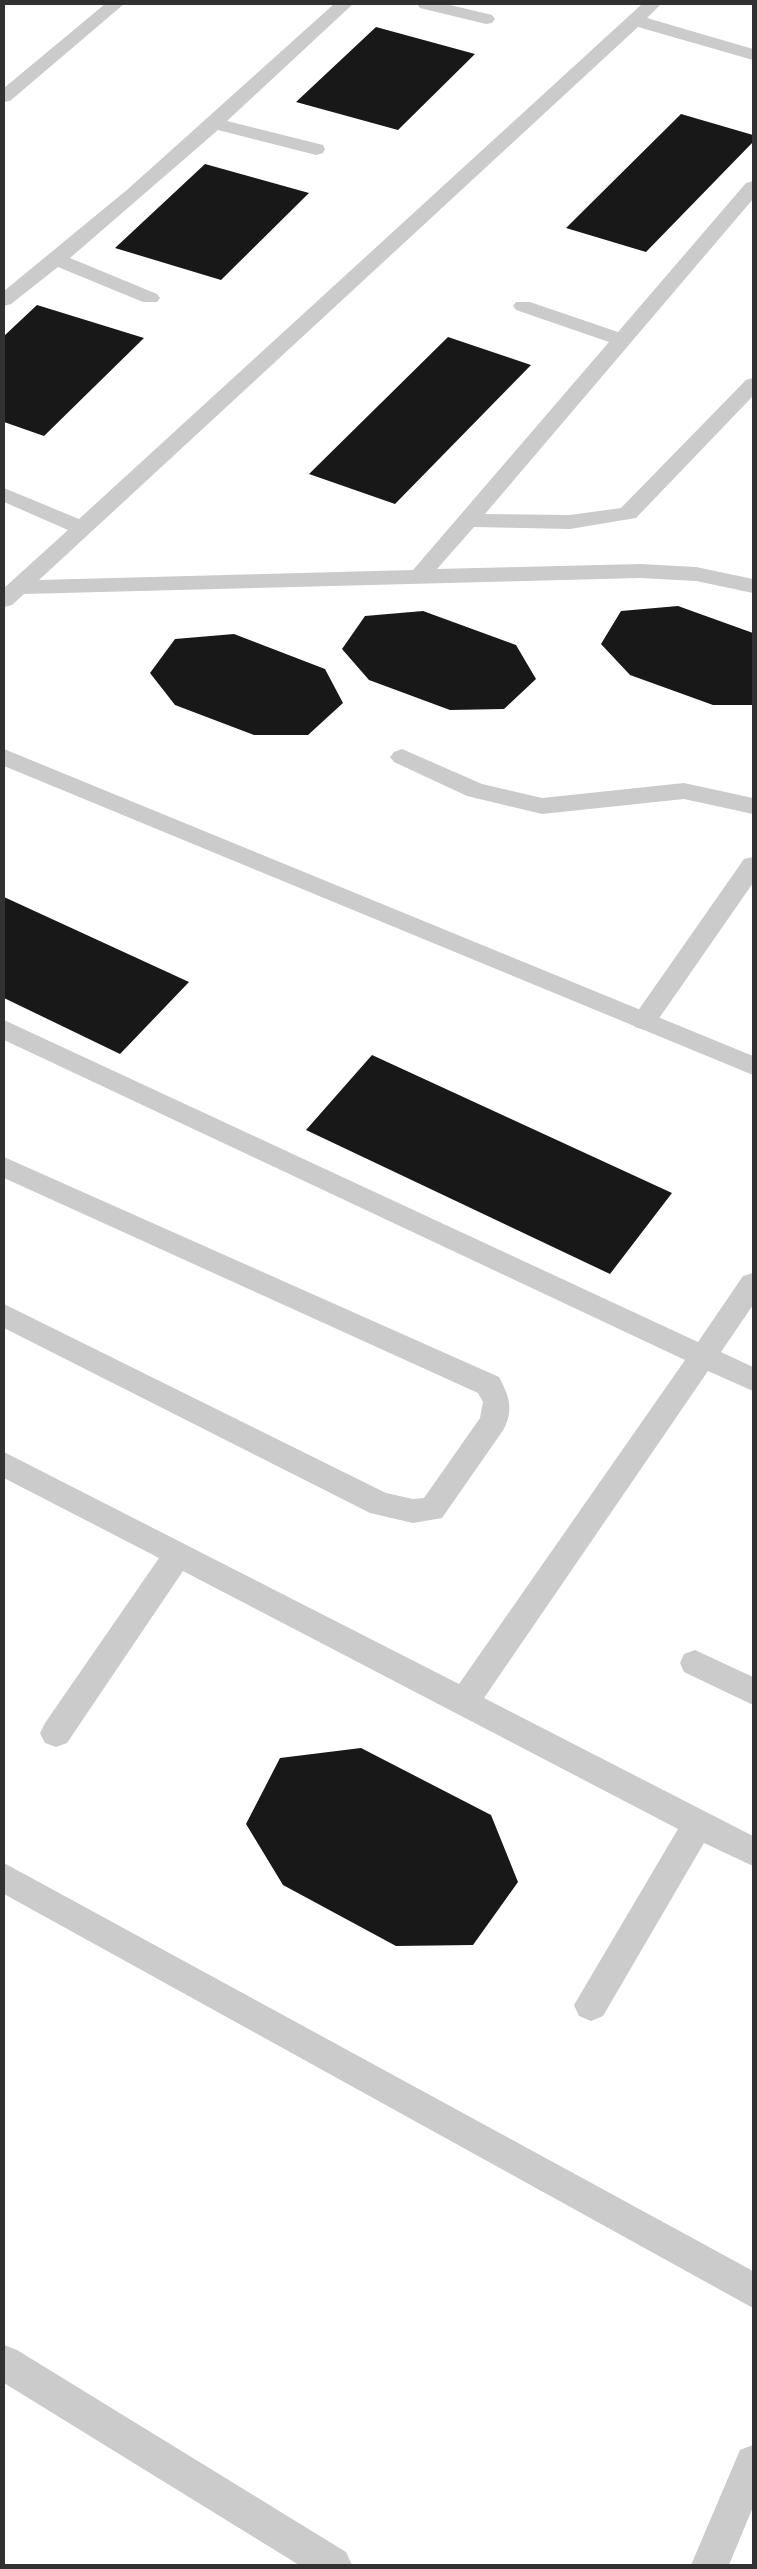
<!DOCTYPE html>
<html>
<head>
<meta charset="utf-8">
<style>
	body { margin:0 }
	#map { position:relative; width:757px; height:2569px; overflow:hidden; background:#fff; font-family:Lato,sans-serif }
	canvas { display:block }
	.frame { position:absolute; inset:0; border:5px solid #313131; pointer-events:none }
</style>
</head>
<body>
<div id="map">
<canvas width="757" height="2569"></canvas>
<div class="frame"></div>
</div>
<script>
const context = document.querySelector('canvas').getContext('2d');
context.lineJoin = 'round';
function fillPath(path, color) { context.fillStyle = color; context.fill(path, 'evenodd'); }
const building = new Path2D(`
	M376 27 475 54 398 130 296 102Z
	M681 114 753 135V142L646 252 566 228Z
	M205 164 309 193 221 280 115 248Z
	M37 305 144 338 44 436 4 422V336Z
	M448 337 531 365 395 504 309 474Z
	M678 606 753 633V705H713L630 675 601 644 621 611Z
	M423 611 516 645 536 679 504 709 450 710 369 680 342 649 365 616Z
	M234 634 325 669 343 703 308 735H254L175 705 150 673 175 639Z
	M4 897 189 982 120 1054 4 998Z
	M372 1055 672 1193 610 1274 306 1130Z
	M361 1748 491 1815 518 1882 473 1945 396 1946 283 1885 246 1824 280 1758Z`);
const service = new Path2D(`
	M105 4H124L10 101 4 102V88Z
	M334 4H353L227 121 323 145 325 149 323 153 316 155 218 130 70 258 157 294 160 298 157 302H143L58 267 11 304 4 306V291L128 189Z
	M417 4H446L492 15 495 19 492 23 486 24 420 8Z
	M642 4H661L647 18 753 49V60L638 27 39 580 413 570 609 342 516 310 513 306 516 302H530L618 332 746 183 753 181V199L485 514 570 515 621 508 746 380 753 378V396L636 518 570 529 474 527 437 569 640 564 696 567 753 579V593L696 581 640 578 24 594 12 605 4 607V588L68 530 4 502V488L79 519Z
	M402 749 482 784 542 798 684 783 753 798V814L684 799 542 814 467 796 394 762 390 757 394 752Z
	M753 857V883L653 1027 644 1030 635 1027 631 1021 635 1015 744 859Z
	M4 1020 698 1342 743 1276 753 1273V1305L721 1352 753 1367V1391L708 1371 484 1698 753 1836V1866L704 1843 603 2016 591 2021 579 2016 574 2005 678 1829 183 1571 67 1743 56 1747 45 1743 40 1733 45 1723 159 1558 4 1478V1452L459 1684 685 1360 4 1040Z
	M4 1157 499 1377C509 1396 514 1409 504 1429L442 1518 413 1523 370 1513 4 1328V1304L386 1493 413 1499 424 1498 480 1418 483 1402 478 1393 4 1178Z
	M695 1650 753 1677V1705L684 1672 680 1663 684 1654Z`);
const minor = new Path2D(`
	M4 749 753 1056V1075L4 766Z
	M4 1863 753 2271V2308L4 1894Z
	M4 2345 17 2350 346 2552 352 2565H299L4 2383Z
	M753 2445V2507L729 2565H691L740 2450Z`);
fillPath(building, '#181818');
fillPath(service, '#cbcbcb');
fillPath(minor, '#cbcbcb');
</script>
</body>
</html>
